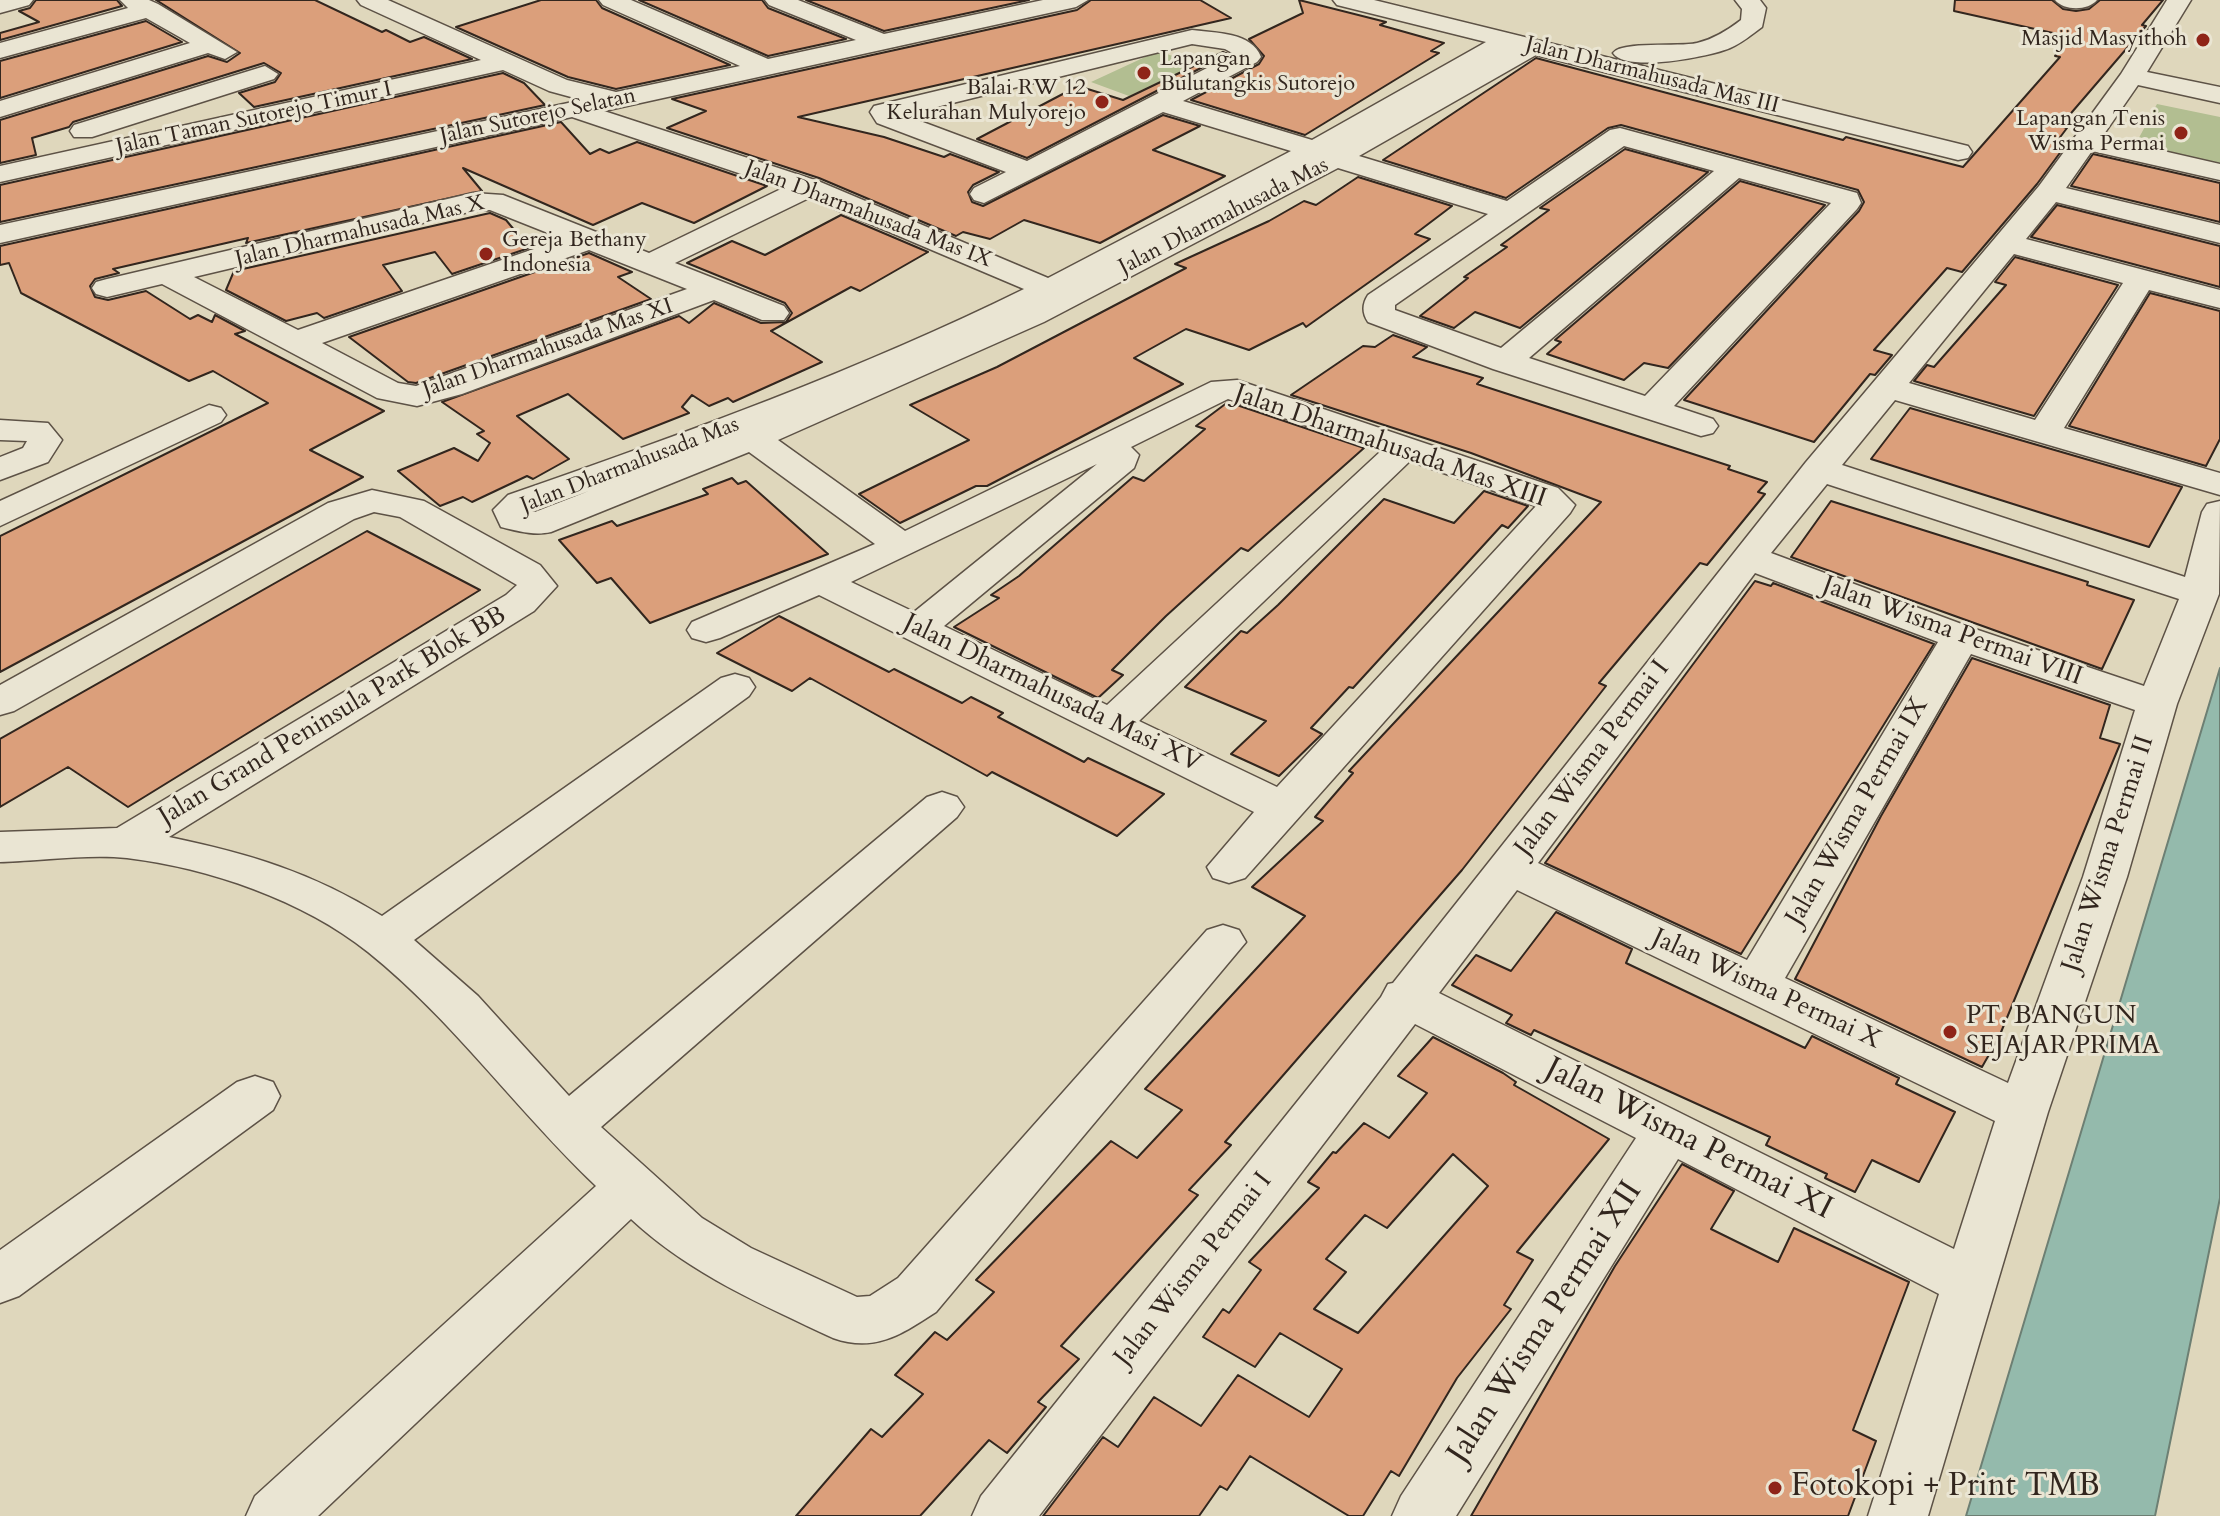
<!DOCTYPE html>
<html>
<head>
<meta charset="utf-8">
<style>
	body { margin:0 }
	canvas { display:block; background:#dfd7bc }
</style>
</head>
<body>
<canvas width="2220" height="1516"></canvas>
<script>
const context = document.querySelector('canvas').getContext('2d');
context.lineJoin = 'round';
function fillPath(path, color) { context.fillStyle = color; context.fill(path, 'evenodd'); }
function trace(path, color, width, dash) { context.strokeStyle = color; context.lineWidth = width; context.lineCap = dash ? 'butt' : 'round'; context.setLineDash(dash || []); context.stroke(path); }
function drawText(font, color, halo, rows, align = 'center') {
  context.font = font + ' Cardo,serif'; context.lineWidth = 6; context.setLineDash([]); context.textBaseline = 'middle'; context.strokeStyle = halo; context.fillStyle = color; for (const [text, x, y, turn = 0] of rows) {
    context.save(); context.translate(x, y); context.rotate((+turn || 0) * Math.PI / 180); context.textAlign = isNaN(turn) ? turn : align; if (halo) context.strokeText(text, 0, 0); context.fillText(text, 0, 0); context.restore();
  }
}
const green = new Path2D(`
	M1158 51 1196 64 1129 96 1091 82Z
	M2157 104 2220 117V168L2133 149Z`);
const water = new Path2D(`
	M2220 668V1198L2155 1516H1966Z`);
const building = new Path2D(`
	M36 0H117L122 6 0 40V33L39 22 19 11 30 8Z
	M156 0H315L382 32 386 30 410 42 424 37 472 59 254 107 239 93 275 82 281 73 264 63 73 122 69 127 32 138 36 155 0 163V120L208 56 227 62 240 53Z
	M541 0H596L602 8 730 65 616 89 568 77 456 27Z
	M639 0H762L768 8 846 39 768 56Z
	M806 0H1029L884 31Z
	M1091 0H1200L1231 18 798 117 884 137 944 157 950 154 999 172 973 185 968 192 972 202 983 206 1163 115 1200 126 1153 150 1225 176 1100 243 1024 220 990 239 963 232 956 236 819 178 667 128 706 111 672 99 1077 10Z
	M1299 0 1386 22 1380 25 1444 43 1431 51 1439 53 1305 135 1191 100 1259 64 1264 56 1249 39 1303 13Z
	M1955 0H2052L2063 9 2076 11 2089 9 2100 0H2163L2142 25 2146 26 2060 126 2067 128 2055 144 2065 146 2037 184 1962 272 1947 268 1874 350 1892 355 1875 375 1870 374 1814 442 1684 400 1859 211 1864 202 1858 190 1621 125 1608 128 1506 198 1383 160 1536 58 1843 140 1846 137 1963 167 2060 57 2055 56 2071 37 1954 11Z
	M146 21 182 42 0 98V61Z
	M1223 52 1228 54 1027 158 977 139 1078 86 1123 100Z
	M503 73 524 83 545 105 0 222V185Z
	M561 122 590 154 600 149 609 153 637 142 767 186 694 223 642 203 593 225 463 168 482 191 246 243 248 238 113 269 119 273 95 279 90 286 95 297 108 300 146 291 190 319 198 315 212 322 215 315 245 331 235 334 384 411 310 450 363 477 0 672V536L268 403 213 371 189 381 21 293 9 263 0 265V246Z
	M1625 149 1708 172 1520 328 1475 312 1454 328 1420 316 1468 278 1464 277 1507 247 1501 245 1549 210 1540 208Z
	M2093 154 2220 183V222L2071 186Z
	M1358 177 1452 206 1415 234 1430 239 1306 327 1303 323 1249 350 1186 329 1134 358 1183 384 987 486H976L900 523 859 494 969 440 910 405 997 367 1186 268 1175 264 1269 221 1304 201 1316 205Z
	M1740 181 1825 205 1668 368 1644 363 1624 380 1547 354 1561 342 1555 340Z
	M2057 205 2220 246V287L2031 237Z
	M490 213 506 220 529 248 452 274 435 252 383 265 402 291 324 318 317 313 286 321 226 290 234 271Z
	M841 215 928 252 860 291 851 287 771 331 822 362 733 402 728 398 709 406 692 395 682 407 689 413 623 439 568 394 517 416 569 459 533 479 527 476 472 502 463 497 440 506 398 471 454 448 478 461 490 443 477 434 484 431 442 402 679 316 689 323 714 303 761 323 786 322 792 313 785 303 687 263 732 241 765 255Z
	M589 253 632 272 618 277 651 299 416 383 408 382 349 337Z
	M2015 257 2118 285 2034 416 1914 381 1927 365 1934 367 2006 285 1995 282Z
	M2150 293 2220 311V439L2206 466 2069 426Z
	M1393 335 1427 347 1413 357 1483 378 1477 384 1730 466 1728 469 1767 482 1758 492 1765 494 1707 565 1700 563 1599 683 1606 686 1462 870 1225 1142 1231 1145 1189 1190 1198 1195 1061 1346 1079 1359 1038 1402 1046 1407 1007 1453 989 1440 920 1516H796L871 1429 882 1437 923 1394 895 1375 935 1332 947 1340 994 1292 976 1280 1111 1141 1137 1158 1182 1110 1145 1089 1305 916 1252 887 1323 821 1315 817 1353 773 1349 771 1601 502 1471 453 1291 395 1363 346 1375 347Z
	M1228 402 1364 448 1248 551 1241 548 1166 616 1112 670 1123 675 1098 698 954 627 999 598 991 595 1019 576 1133 477 1144 481 1205 429 1196 426Z
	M1910 408 2182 487 2149 547 1871 459Z
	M732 478 738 484 746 481 828 554 650 623 611 578 597 583 559 540 612 521 617 526 708 494 703 489Z
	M1484 491 1528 506 1508 528 1502 525 1353 688 1349 687 1311 728 1322 734 1279 776 1231 754 1266 721 1185 687 1241 631 1247 633 1278 605 1384 499 1454 523Z
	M1831 501 2088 582 2087 585 2134 600 2102 669 1791 557Z
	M367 531 480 590 128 807 68 767 0 807V739Z
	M1755 581 1771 586 1773 583 1934 644 1741 954 1545 863Z
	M779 616 889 672 894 669 962 703 971 697 1003 713 998 717 1084 762 1088 758 1164 794 1117 836 992 772 987 776 810 678 792 691 717 653Z
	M1972 658 2110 705 2100 738 2120 744 1999 1037 1982 1067 1795 979 1881 816Z
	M1556 912 1632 949 1626 963 1805 1048 1812 1036 1899 1078 1896 1084 1955 1112 1919 1182 1872 1160 1855 1192 1825 1178 1827 1174 1766 1145 1770 1137 1534 1030 1531 1035 1506 1023 1512 1015 1452 985 1476 955 1511 971Z
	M1433 1037 1503 1073 1516 1082 1514 1085 1609 1139 1517 1252 1533 1260 1504 1305 1511 1309 1457 1378 1399 1476 1391 1471 1363 1516H1349L1250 1456 1227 1490 1220 1486 1199 1516H1043L1103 1437 1118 1447 1154 1397 1201 1426 1238 1375 1309 1417 1342 1369 1280 1333 1255 1367 1203 1337 1223 1309 1229 1313 1261 1270 1249 1262 1319 1188 1308 1182 1333 1152 1336 1153 1364 1123 1389 1138 1427 1093 1398 1076ZM1453 1154 1488 1186 1358 1333 1314 1309 1346 1272 1326 1259 1365 1215 1387 1228Z
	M1682 1164 1734 1191 1711 1229 1778 1262 1794 1228 1909 1282 1853 1430 1876 1441 1848 1516H1471L1615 1266Z`);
const minor = new Path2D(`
	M0 0H33L29 5 0 13Z
	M120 0H149L158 4 237 52 225 59 208 53 0 117V101L190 43 146 18 0 58V43L128 8Z
	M357 0H388L567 80 616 92 740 66 603 5 599 0H631L768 59 856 40 769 5 765 0H798L884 34 1043 0H1088L1076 7 604 111 818 181 1048 278 1291 151 1163 112 984 203 974 200 970 194 974 188 1006 172 877 123 870 112 874 106 1192 30C1215 33 1252 32 1261 57L1257 62 1183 101 1312 140 1486 42 1337 5 1333 0H1374L1968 146 1972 152 1968 158 1958 160 1536 55 1359 156 1507 201 1610 130 1620 128 1857 193 1861 203 1857 209 1674 406 1713 419 1718 426 1713 433 1701 436 1493 369 1368 322C1362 313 1362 304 1368 295L1488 214 1338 168 1044 322 778 440 905 531 1211 382 1237 380 1558 488 1575 505 1570 513 1245 878 1229 883 1213 878 1207 867 1254 812 819 595 720 638 706 642 692 638 687 630 692 622 875 544 749 452 551 532C534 536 518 531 501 527L493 510 508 495C684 434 857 371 1024 289L809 198 675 263 784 306 789 313 784 320H762L714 300 462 394 417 406 377 398 162 284 107 297 96 294 92 288 96 282 107 279 473 193 503 195 649 253 783 188 572 117 0 243V225L582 100 549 91 503 70 0 182V166L481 60 361 5ZM1192 44 1225 49 1234 54 1027 161 904 115ZM1624 146 1714 171 1501 348 1395 310V305ZM1739 178 1831 203 1645 396 1529 358ZM490 210 563 239 298 330 194 277 473 211ZM589 250 687 289 416 386 398 383 322 343ZM1228 399 1381 451 1107 705 944 626 1134 468 1139 455 1131 447ZM1410 461 1536 506 1277 787 1139 721ZM1097 464 914 612 851 582ZM589 491 535 512H532L534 511Z
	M1735 0H1760L1766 8 1762 27C1751 35 1742 43 1730 48 1709 57 1626 73 1613 53 1621 41 1679 47 1697 43 1714 39 1728 30 1741 20L1742 9Z
	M2055 0H2097C2088 11 2064 11 2055 0Z
	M2167 0H2191L2147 72 2220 87V103L2138 85 2102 137 2220 164V180L2092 151 2066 188 2220 225V243L2056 202 2026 239 2220 290V308L2149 290 2064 428 2220 473V495L1895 400 1842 465 2185 577 2202 512 2207 504 2220 501 2219 594 2177 704 2127 877 2048 1112 1928 1516H1868L1939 1294 1678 1159 1456 1516H1392L1401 1496 1636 1138 1415 1024 1039 1516H972L981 1496 1381 997 1388 984 1393 983 1806 462 2039 186 2121 74ZM2014 254 2123 283 2035 420 1909 383ZM1827 484 2179 599 2144 686 1975 629 1771 553ZM1755 573 1938 642 1747 960 1538 863ZM1971 654 2135 710 2083 877 2008 1083 1785 978ZM1517 890 1995 1121 1954 1249 1439 993Z
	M265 66 278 74 274 79 92 137H74L70 131 74 125Z
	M209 405 221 408 226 415 221 422 0 526V501Z
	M0 420 48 423 62 440 48 462 0 480V457L23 448 27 441 0 440Z
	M372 490 424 501 540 565 557 586 534 611 169 837C250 854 311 872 382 916L721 678 735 674 749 678 755 687 749 696 414 940 478 996 569 1096 927 797 942 792 957 797 964 807 957 817 601 1127 702 1218 751 1248 857 1297 870 1296 898 1278 1207 930 1223 925 1239 930 1246 942 936 1312C902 1334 875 1353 833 1338 761 1304 690 1274 631 1219L318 1516H246L255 1496 596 1186C517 1111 453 1020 368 952 303 900 209 868 127 858 87 854 41 861 0 862V832L117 828 506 595 517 585 400 517 374 512 354 519 14 711 0 715V685L328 503Z
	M255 1076 273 1082 280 1096 273 1110 19 1296 0 1303V1250L237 1082Z`);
const markers = [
	[2203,40,8,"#8f2418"],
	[1144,73,8,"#8f2418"],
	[1102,102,8,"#8f2418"],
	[2181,133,8,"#8f2418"],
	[486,254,8,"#8f2418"],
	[1950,1032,8,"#8f2418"],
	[1775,1488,8,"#8f2418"]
];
const farPoinames = [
	["Masjid Masyithoh",2187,40],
	["Lapangan",1160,60,"left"],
	["Bulutangkis Sutorejo",1160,85,"left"],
	["Balai RW 12",1086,89],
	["Kelurahan Mulyorejo",1086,114],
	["Lapangan Tenis",2165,120],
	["Wisma Permai",2165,145],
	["Gereja Bethany",502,241,"left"],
	["Indonesia",502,266,"left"]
];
const farStreetnames = [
	["Jalan Dharmahusada Mas III",1652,76,14],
	["Jalan Sutorejo Selatan",538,117,-12],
	["Jalan Taman Sutorejo Timur I",254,119,-12],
	["Jalan Dharmahusada Mas IX",868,215,21],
	["Jalan Dharmahusada Mas",1224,217,-27],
	["Jalan Dharmahusada Mas X",360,232,-13],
	["Jalan Dharmahusada Mas XI",548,349,-19],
	["Jalan Dharmahusada Mas",630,466,-21]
];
const streetNames = [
	["Jalan Dharmahusada Mas XIII",1390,447,19],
	["Jalan Wisma Permai VIII",1952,632,20],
	["Jalan Dharmahusada Masi XV",1052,694,26],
	["Jalan Grand Peninsula Park Blok BB",333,717,-31],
	["Jalan Wisma Permai I",1593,759,-53],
	["Jalan Wisma Permai IX",1858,812,-60],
	["Jalan Wisma Permai II",2109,854,-72],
	["Jalan Wisma Permai X",1766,990,25],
	["Jalan Wisma Permai I",1194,1270,-52]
];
const poiNames = [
	["PT. BANGUN",1966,1017],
	["SEJAJAR PRIMA",1966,1047]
];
const nearStreetnames = [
	["Jalan Wisma Permai XI",1688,1140,27],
	["Jalan Wisma Permai XII",1546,1323,-57]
];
const nearPoinames = [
	["Fotokopi + Print TMB",1791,1488]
];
fillPath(green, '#b2be91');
fillPath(water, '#94baac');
trace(water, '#6d7f73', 2);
fillPath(building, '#db9f7b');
trace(building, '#32261e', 2);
trace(minor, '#5d5246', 3);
fillPath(minor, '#eae5d3');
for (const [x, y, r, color] of markers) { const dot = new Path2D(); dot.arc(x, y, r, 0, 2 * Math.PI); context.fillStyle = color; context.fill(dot); trace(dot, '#eae5d3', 3); }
drawText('22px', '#32261e', '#eae5d3', farPoinames, 'right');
drawText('22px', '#32261e', '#eae5d3', farStreetnames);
drawText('26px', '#32261e', '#eae5d3', streetNames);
drawText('26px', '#32261e', '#eae5d3', poiNames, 'left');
drawText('32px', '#32261e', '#eae5d3', nearStreetnames);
drawText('32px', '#32261e', '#eae5d3', nearPoinames, 'left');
</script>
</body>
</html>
